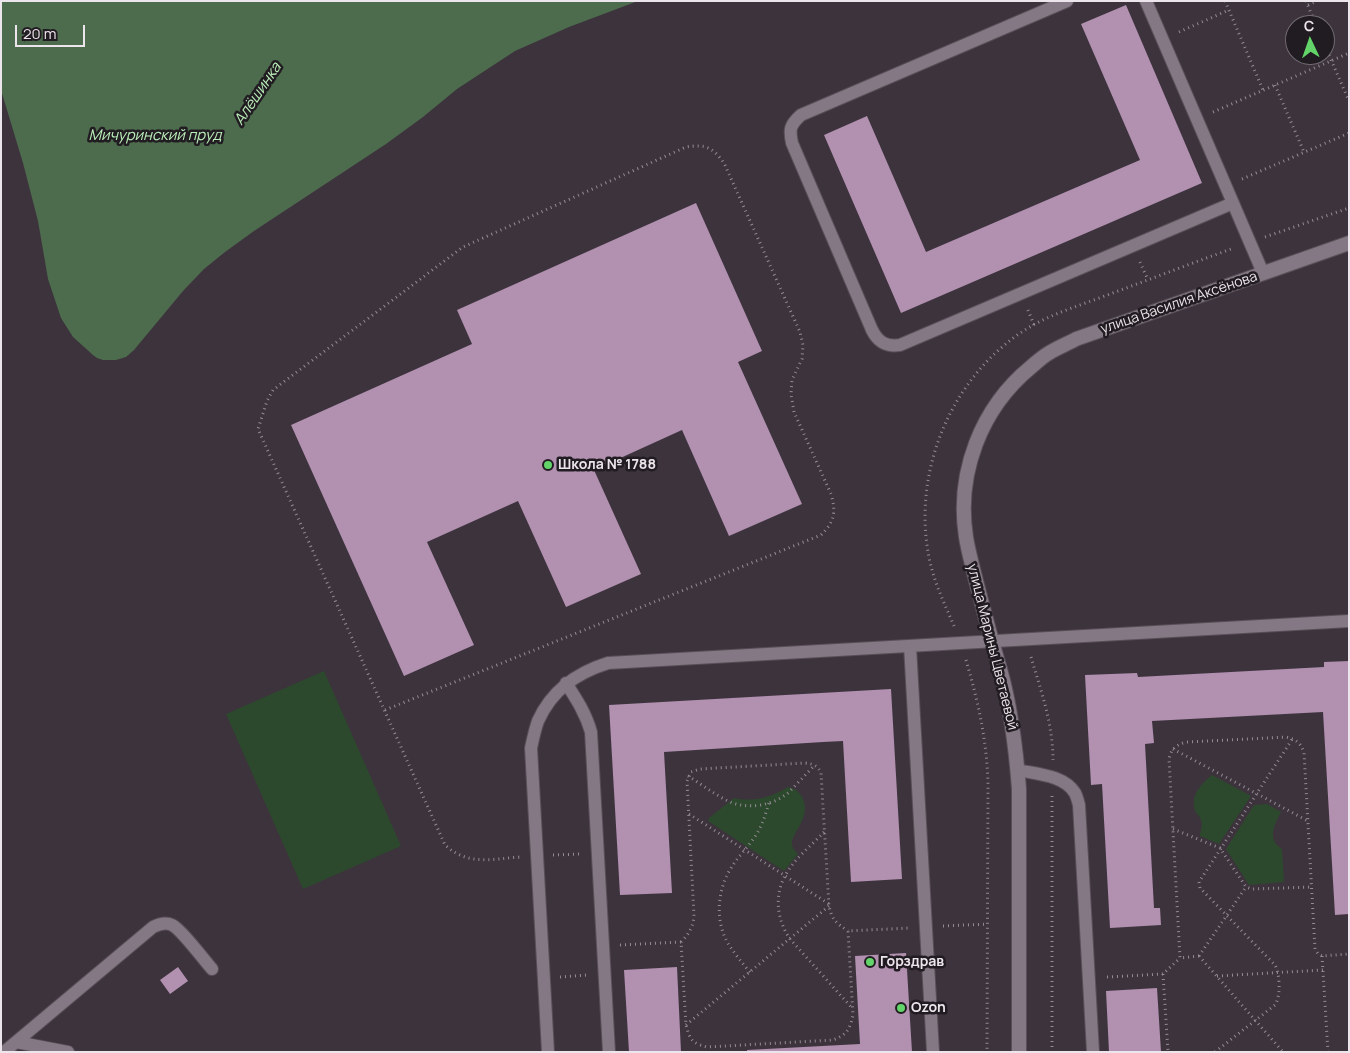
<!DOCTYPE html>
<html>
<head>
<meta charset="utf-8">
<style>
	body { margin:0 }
	#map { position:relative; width:1350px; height:1053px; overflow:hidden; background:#3d333d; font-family:Manrope,sans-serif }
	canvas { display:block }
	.frame { position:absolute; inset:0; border:2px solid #ece5eb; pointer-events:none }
	.north { position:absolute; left:1285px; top:15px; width:50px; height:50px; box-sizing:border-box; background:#211c21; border:1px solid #726c72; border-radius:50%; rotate:357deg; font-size:14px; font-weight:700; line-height:20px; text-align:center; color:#ece5eb }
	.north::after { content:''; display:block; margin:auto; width:18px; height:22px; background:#63d469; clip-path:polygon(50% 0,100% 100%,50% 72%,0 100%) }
	.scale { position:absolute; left:15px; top:25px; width:70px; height:22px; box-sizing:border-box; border:2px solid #ece5eb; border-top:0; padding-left:6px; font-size:15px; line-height:18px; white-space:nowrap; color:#ece5eb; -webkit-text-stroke:4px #211c21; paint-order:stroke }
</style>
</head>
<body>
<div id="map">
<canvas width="1350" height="1053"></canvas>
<div class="frame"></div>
<div class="north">С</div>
<div class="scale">20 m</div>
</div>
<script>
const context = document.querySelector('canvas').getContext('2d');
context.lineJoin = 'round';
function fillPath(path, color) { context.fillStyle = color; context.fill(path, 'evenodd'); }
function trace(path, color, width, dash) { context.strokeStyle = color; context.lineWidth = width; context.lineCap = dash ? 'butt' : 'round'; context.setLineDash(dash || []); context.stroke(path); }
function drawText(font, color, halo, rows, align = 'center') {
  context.font = font + ' Manrope,sans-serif'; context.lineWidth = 5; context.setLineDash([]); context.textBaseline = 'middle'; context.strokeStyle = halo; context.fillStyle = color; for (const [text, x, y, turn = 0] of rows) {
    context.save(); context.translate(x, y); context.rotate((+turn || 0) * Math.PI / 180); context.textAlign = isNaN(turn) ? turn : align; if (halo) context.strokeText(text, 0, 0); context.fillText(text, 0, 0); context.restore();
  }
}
const green = new Path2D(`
	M324 671 401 846 303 889 226 714Z
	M1212 775 1251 796 1219 844 1200 836C1200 831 1203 826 1201 820 1200 816 1196 814 1195 810 1190 795 1202 783 1212 775Z
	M788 787C795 788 800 792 803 799 809 813 800 824 794 836 793 839 791 841 792 844 792 848 795 851 798 854L784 871 708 821 709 818 734 798C755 802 769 798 788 787Z
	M1267 804 1281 812C1275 824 1266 839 1282 849L1284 882 1249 885 1226 849 1254 805Z`);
const water = new Path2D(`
	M1 1H638L569 27 515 51 457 89 423 117 386 144 254 231 225 252 204 269 183 291 134 350 126 357 116 360H103L97 358 93 355 73 337 61 318 48 279 38 221 23 163 1 90Z`);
const building = new Path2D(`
	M1126 5 1202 183 901 313 824 135 867 116 926 252 1140 160 1081 24Z
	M696 203 762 351 738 362 802 504 729 536 682 430 594 470 641 574 566 607 518 501 427 542 474 645 404 676 291 425 472 344 457 310Z
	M1349 661V914L1335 915 1323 712 1152 721 1154 743 1145 744 1154 908H1160L1161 925 1110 928 1102 784 1091 785 1085 675 1137 673 1138 677 1324 667V662Z
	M891 689 902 879 851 882 843 741 823 742 664 752 672 893 620 895 609 705Z
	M906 953 912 1052H747V1050L860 1044 855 956Z
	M178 967 188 981 170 994 160 980Z
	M677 967 681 1052H629L624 970Z
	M1157 988 1161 1052H1109L1106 991Z`);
const path = new Path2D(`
	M1225 1 1263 90
	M1306 1 1316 25
	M1308 5 1317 1
	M1179 32 1229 10
	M1325 46 1349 101
	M1275 85 1304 152
	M1213 112 1349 53
	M1242 179 1349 133
	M1265 237 1349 208
	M1140 262 1148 280
	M1028 310 1034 325
	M954 626C945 605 935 584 930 562 910 472 952 372 1033 325 1057 312 1084 304 1110 294 1151 279 1192 263 1234 248
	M1031 657C1041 691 1053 724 1053 760
	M966 660C978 701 987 741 988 784L987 1052
	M385 710 821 535C835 521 836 512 831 494L794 412 791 394 792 380 802 359 803 345 800 332 724 163C712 147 706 144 686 147L463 247 273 390 267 401 258 429 445 845C468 866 491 859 520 857
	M1173 749 1308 821
	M688 776C701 784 714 794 728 801 747 810 772 806 788 793 797 784 806 774 815 765
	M689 814 829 904
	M1173 829 1220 848 1246 887 1252 889 1312 887
	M824 832C812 845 793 860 785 876 774 896 777 920 790 939L852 1008
	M553 855 580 854
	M943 926 988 924
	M681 942C689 934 693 927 694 916L687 781 691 772 700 769 805 763C814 764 818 766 821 773L829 906C832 920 836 923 848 931
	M620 945 681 942 686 1025C690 1040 692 1043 707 1047L833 1040C846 1035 850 1030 853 1015L848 931 910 928
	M1199 956 1180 958 1169 759C1171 749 1176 745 1186 742L1286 737C1295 739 1300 742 1304 752L1315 949 1318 954 1322 956 1349 954
	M1199 956 1283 1052
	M1199 956 1246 887
	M1322 956 1328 1052
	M750 972C742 963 735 954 729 945 714 921 717 888 733 865 741 853 753 842 760 828 764 820 766 812 769 803
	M1163 974 1168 1052
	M1217 976 1323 970
	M560 977 587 975
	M1107 977 1163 974 1180 958
	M686 1025 829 906
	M1052 1052V796
	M1215 1052 1275 1005C1281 996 1280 974 1275 965L1200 888 1199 882 1293 738`);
const service = new Path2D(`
	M1067 1 801 115C790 125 789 129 792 143L872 330C878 342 886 347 900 345L1233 203 1146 1
	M1233 203 1263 273
	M910 646 933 1052
	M566 683C577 700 586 714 591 732L609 1052
	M1018 770C1036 774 1064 775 1075 793 1077 797 1078 801 1079 805L1093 1052
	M16 1042 68 1052
	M4 1052 153 927C159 924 166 922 172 925 181 929 204 960 212 969
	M548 1052 531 748C533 739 535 729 538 721 552 690 576 673 608 663L1349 621`);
const minor = new Path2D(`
	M1019 1052V789C1016 749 1011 708 1000 669 991 639 983 608 975 577 972 564 968 550 966 537 956 473 981 408 1031 367 1037 362 1042 357 1049 353 1057 348 1067 344 1076 339L1349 243`);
const markers = [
	[548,465,5,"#63d469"],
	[870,962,5,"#63d469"],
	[901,1008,5,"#63d469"]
];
const streetNames = [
	["улица Василия Аксёнова",1179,303,-19],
	["улица Марины Цветаевой",992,647,76]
];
const poiNames = [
	["Школа № 1788",558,465],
	["Горздрав",880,962],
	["Ozon",911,1008]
];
const waterNames = [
	["Алёшинка",258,94,-56],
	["Мичуринский пруд",155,136]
];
fillPath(green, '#2d492d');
fillPath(water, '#4d6b4d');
fillPath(building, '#b190b0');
trace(service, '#584f58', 14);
trace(minor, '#584f58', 16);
trace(path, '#948c94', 3, [1, 4]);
trace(service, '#847884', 12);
trace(minor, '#847884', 14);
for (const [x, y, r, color] of markers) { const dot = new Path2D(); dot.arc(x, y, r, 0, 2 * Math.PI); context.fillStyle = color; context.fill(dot); trace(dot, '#211c21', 2); }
drawText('14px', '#ece5eb', '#211c21', streetNames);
drawText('bold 14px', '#ece5eb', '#211c21', poiNames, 'left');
drawText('italic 15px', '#baeeb9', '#211c21', waterNames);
</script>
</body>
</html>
